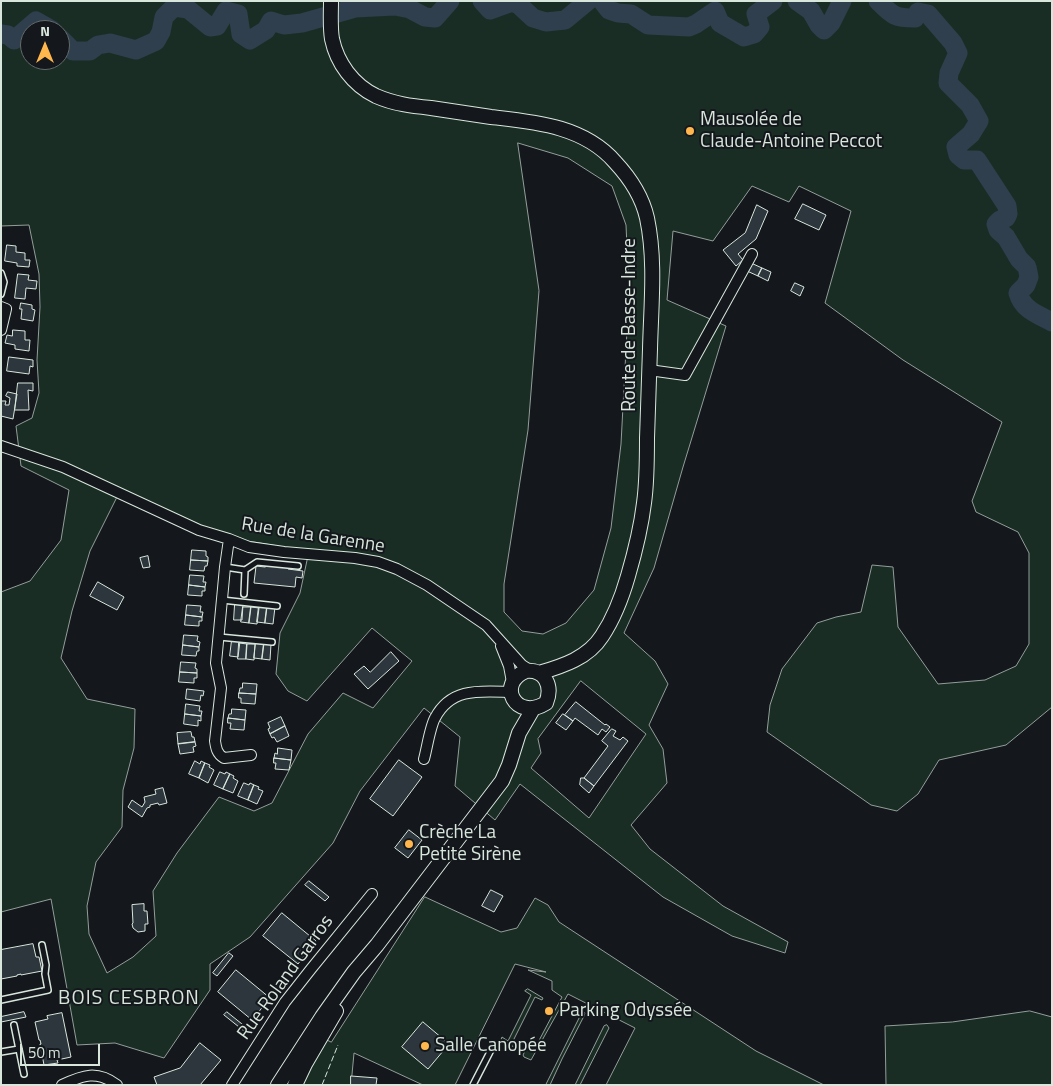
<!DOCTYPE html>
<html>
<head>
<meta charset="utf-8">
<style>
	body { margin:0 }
	#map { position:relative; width:1053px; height:1086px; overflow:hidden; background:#14181c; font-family:"Titillium Web",sans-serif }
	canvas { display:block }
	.frame { position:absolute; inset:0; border:2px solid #d8e6dc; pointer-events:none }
	.north { position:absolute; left:20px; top:20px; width:50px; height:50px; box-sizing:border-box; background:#14181c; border:1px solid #626a69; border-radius:50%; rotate:0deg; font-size:14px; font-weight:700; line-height:20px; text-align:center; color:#d8e6dc }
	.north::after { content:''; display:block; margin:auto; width:18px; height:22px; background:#ffb74d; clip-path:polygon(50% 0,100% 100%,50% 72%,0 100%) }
	.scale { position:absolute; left:20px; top:1044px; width:80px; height:22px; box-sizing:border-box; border:2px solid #d8e6dc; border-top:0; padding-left:6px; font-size:15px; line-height:18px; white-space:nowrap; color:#d8e6dc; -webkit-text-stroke:4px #14181c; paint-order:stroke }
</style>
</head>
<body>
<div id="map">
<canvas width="1053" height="1086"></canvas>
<div class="frame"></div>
<div class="north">N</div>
<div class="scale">50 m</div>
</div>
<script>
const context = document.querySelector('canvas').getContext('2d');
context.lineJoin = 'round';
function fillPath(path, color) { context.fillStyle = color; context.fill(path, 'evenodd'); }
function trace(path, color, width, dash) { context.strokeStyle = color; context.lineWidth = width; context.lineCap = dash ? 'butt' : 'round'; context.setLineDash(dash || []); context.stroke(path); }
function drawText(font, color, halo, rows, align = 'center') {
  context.font = font + ' "Titillium Web",sans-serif'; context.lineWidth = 4; context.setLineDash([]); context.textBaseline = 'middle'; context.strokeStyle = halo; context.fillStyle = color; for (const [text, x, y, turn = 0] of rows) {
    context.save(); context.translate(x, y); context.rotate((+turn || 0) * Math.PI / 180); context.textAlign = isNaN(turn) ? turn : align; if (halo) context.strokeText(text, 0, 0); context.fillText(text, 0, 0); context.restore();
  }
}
const green = new Path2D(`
	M1 1H1052V707L1006 745 939 760 918 794 897 811 871 805 767 732 770 705 782 669 817 623 836 617 861 612 872 565 893 567 898 627 938 684 985 680 1016 666 1029 644V553L1018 532 976 512 972 501 1002 422 903 360 825 303 851 211 799 186 789 202 752 186 713 241 673 231 667 300 726 326 683 467 654 568 624 633 655 661 668 684 649 725 663 749 667 783 631 825 650 849 723 906 788 942 785 953 732 936 663 897 520 784 495 820 455 786 460 737 424 708 360 791 333 843 250 937 210 964V990L164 1058 115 1043 77 1045 51 899 1 912V592L30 581 61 540 69 490 21 466 16 426 32 418 39 393 37 360 40 307 39 274 29 225 1 226ZM30 30H60V60H30ZM518 143 568 158 612 186 626 225 629 292 621 444 611 528 594 590 566 623 543 634 522 631 504 612V584L528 430 539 291ZM122 489 229 538 309 551 300 593 280 633 276 674 288 691 307 701 372 628 412 661 373 708 343 693 308 734 272 803 254 811 219 797 177 853 153 891 156 936 133 957 107 973 89 934 87 906 96 862 122 827 123 790 134 748 135 709 87 699 61 658 72 611 90 551 116 499ZM581 681 646 734 589 818 531 768 541 753 538 739Z
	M425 897 501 932 517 928 535 898 548 905 559 922 756 1051 824 1085H606L635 1028 568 994 531 1060 524 1057 523 1055 527 1047 534 1050 562 997 552 990V981L528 970 546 972 515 964 455 1085H423L354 1053 351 1085H301L327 1040 331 1042Z
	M528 989 543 998 542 1000 535 997 512 1043 519 1047 518 1048 500 1042 502 1037 508 1041 531 995 525 991Z
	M583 1011 585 1013 584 1016 562 1059 550 1085H546Z
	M1030 1011 1052 1017V1085H886L885 1026 952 1022Z
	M607 1025 609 1028 580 1085H575L604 1026Z`);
const river = new Path2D(`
	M482 1 490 10 512 2 519 5 533 18 546 22 565 20 588 1
	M602 1 609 10 618 13 631 14 648 25 689 27 696 24 715 11 720 23 744 37 754 34 760 27 756 14 773 1
	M797 1 811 11 819 25 824 30 831 23 842 1
	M878 1C892 15 894 18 915 18L918 12 928 14 953 43 958 53 949 73 948 83 970 105 979 121 971 134 956 147 958 155 964 160H977L1007 206 1008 214 1006 218 1000 220 996 224 998 230 1006 237 1019 259 1027 267 1029 277 1026 285 1018 293C1023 310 1037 314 1052 322
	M1 34 8 35 14 40 36 21 52 30
	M60 38 73 51H90L98 45 110 43 136 50 156 41 161 32 164 17 174 7 188 9 210 27 217 26 226 11 238 14 241 34 250 40 266 30 271 21 284 25 302 23 355 8 395 6 410 9 425 17 435 18 450 1`);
const building = new Path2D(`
	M803 204 826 215 819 230 795 219Z
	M757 205 768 211 756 239 738 254 743 260 736 266 723 250 745 233Z
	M7 245 16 246V252L25 253V260H30L29 267 17 266V263L5 261Z
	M751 263 762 268 758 276 747 271Z
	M762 268 771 272 768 281 758 276Z
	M18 274 29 275 28 280 37 281 36 289 26 288 25 299 15 298Z
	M795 283 804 287 800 296 791 291Z
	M21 303 32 305V309L35 310 33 321 21 319 22 309H20Z
	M13 330 25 331V340H30L29 351 15 349V345L5 343 7 335 12 336Z
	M9 357 33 360V367L30 366 29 374 7 371Z
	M18 383H33V391L28 390 29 410H15Z
	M8 392 17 394 13 419 1 416V401H6L5 405H9L10 398 6 396Z
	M192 550 206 551V556L208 557V561L191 560Z
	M148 556 150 567 143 568 140 558Z
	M191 560 208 561 207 566H205L204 571 190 570Z
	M265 565 288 567V569L303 571 302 578 296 577 295 587 254 583 256 566 265 567Z
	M190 575 204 576 203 582H206L205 587 189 585Z
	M98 582 124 597 117 610 90 596Z
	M189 585 205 587V591H202V596L188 595Z
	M235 604H243L242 620H234Z
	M187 605 201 606 200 612H203L202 617 186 615Z
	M259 606 267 607 265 623 257 622Z
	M243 607H251L249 623 241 622Z
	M251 607 259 608 257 624 249 623Z
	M267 607H275L273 624 265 623Z
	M186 615 202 617V621H199V626L185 625Z
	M184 635 198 636 197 641 200 642 199 647 183 645Z
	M232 640 240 641 238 657 230 656Z
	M256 642 264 643 262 659 254 658Z
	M239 643 247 644 246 659H238Z
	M264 643 271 644 270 660 262 659Z
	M247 644H255L254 660 246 659Z
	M183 645 199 647V651H197L196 656 182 655Z
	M391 652 399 661 368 689 354 674 364 666 370 672Z
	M181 662 196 663 195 668 197 669V673L180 672Z
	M180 672 197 673V678H194V683L179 682Z
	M243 683 257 684 256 694 239 693 240 688H242Z
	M187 689 204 691 203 696 201 695 200 701 186 699Z
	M239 693 256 694 255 704 241 703V698H239Z
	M576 702 605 725 606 724 610 727 606 732 602 729 598 735 575 718 573 721 565 715Z
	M186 704 200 706 199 711H202L201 716 185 714Z
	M232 709 246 710 245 720 228 718 229 714H231Z
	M185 714 201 716V721L198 720V726L184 724Z
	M563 714 573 721 566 730 556 723Z
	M281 717 285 726 270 734 268 729 270 728 268 723Z
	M228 718 245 720 244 730 230 729 231 723H228Z
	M285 726 289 736 277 742 274 737 272 738 270 734Z
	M612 729 616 731 613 736 620 740 623 737 628 741 594 786 584 778 608 746 602 741Z
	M191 732 192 737H194L195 742 178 744 177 733Z
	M195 742 196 746 193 747 194 752 180 754 178 744Z
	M278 748 292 750 291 760 274 758 275 753 277 754Z
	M274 758 291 760 289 770 275 769 276 763H274Z
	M399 760 422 777 393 816 370 799Z
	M195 761 200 764 201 761 205 763 199 778 189 774Z
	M205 763 210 765 209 767 214 770 208 783 199 778Z
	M220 772 225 774 226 772 230 774 223 789 214 785Z
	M230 774 234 776 233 778 238 781 233 793 223 789Z
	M581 778H584L594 786 589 793 580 785Z
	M244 783 249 785 250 783 254 785 248 800 238 796Z
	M254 785 259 787 258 789 263 791 257 804 248 800Z
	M163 788 167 803 159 805 158 803 150 805V807L147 808 142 817 128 807 132 800 142 807 145 802 144 797 156 794 155 790Z
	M409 830 422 840 408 858 395 848Z
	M309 881 329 897 325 901 305 885Z
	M491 890 503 896 494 912 482 906Z
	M144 904V911H147L148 924H145V931L138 932 133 928 132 924 133 923 132 905Z
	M282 913 316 941 298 964 263 936Z
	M33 944 36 957H39L42 971 21 975V974L17 975V976L1 979V950Z
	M229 953 233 956 217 976 213 973Z
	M236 970 270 998 252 1020 218 992Z
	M24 1012 26 1017 1 1022V1017Z
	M227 1012 247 1028 244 1031 224 1015Z
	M62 1013 71 1057 57 1060 58 1063 44 1065 40 1044H41L40 1040H39L35 1022 48 1019 47 1016Z
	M423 1022 449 1044 428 1069 402 1047Z
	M200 1043 221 1060 200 1085H157L154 1077 180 1068Z
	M351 1076 377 1078 376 1085H351Z`);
const lane = new Path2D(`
	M1 273 4 282 1 294
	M225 567 245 570 244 594
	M245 570 257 562 298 566
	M222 600 277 606
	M219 637 272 642
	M1 1000 48 990 45 974 46 965 42 945
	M14 1025 24 1074
	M1 1052 19 1049
	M473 1085 491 1050`);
const street = new Path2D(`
	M1 307 6 309 1 330
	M649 370 685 375 752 254
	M1 446 63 467 199 530 229 539 249 547 284 552 355 558 378 562 397 569 427 585 486 625 522 665 531 671
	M229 539 225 567 216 663 221 688 215 741C216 748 217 754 224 758L251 755
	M501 646 509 666 512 682
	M424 759C427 748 430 727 435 718 451 687 481 691 510 692
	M62 1085C83 1075 97 1070 117 1085
	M232 1085 285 1002 311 969 372 894`);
const secondary = new Path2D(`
	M331 1C331 13 330 27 332 39 337 63 353 85 376 96 394 104 412 106 431 108 451 111 471 114 491 117 535 122 584 126 615 162 630 178 642 196 647 218 656 261 651 306 650 349 649 379 648 408 647 438 647 460 647 482 644 503 641 528 635 552 628 576 622 597 614 618 602 636 588 658 563 666 539 673
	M526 671C545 669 553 686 546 703 515 722 496 683 526 671Z
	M278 1085 322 1017 354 972 377 945 502 781 509 765 519 733 533 709
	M295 1085 305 1064 336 1011`);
const fence = new Path2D(`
	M322 1085 338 1045`);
const markers = [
	[690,131,5,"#ffb74d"],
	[409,844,5,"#ffb74d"],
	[549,1011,5,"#ffb74d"],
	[425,1046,5,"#ffb74d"]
];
const poiNames = [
	["Mausolée de",700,120],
	["Claude-Antoine Peccot",700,142],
	["Crèche La",419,833],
	["Petite Sirène",419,855],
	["Parking Odyssée",559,1011],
	["Salle Canopée",435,1046]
];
const streetNames = [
	["Route de Basse-Indre",630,325,-90],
	["Rue de la Garenne",313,536,9],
	["Rue Roland Garros",286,978,-54]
];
const neighbourhoodNames = [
	["BOIS CESBRON",129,999]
];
fillPath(green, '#1a2d24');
trace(green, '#939e99', 1);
trace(river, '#2f3f4d', 19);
fillPath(building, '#2c363c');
trace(building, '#d8e6dc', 1);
trace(lane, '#d8e6dc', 8);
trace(street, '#d8e6dc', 12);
trace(secondary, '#d8e6dc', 16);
trace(lane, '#14181c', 5);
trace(street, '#14181c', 10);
trace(secondary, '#14181c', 14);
trace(fence, '#d8e6dc', 1, [6, 2.5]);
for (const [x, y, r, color] of markers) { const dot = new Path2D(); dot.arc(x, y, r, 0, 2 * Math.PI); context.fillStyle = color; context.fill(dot); trace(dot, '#14181c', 2); }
drawText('19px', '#d8e6dc', '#14181c', poiNames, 'left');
drawText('19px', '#d8e6dc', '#14181c', streetNames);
context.letterSpacing = '1px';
drawText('20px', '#d8e6dc', '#14181c', neighbourhoodNames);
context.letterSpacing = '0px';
</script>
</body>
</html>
